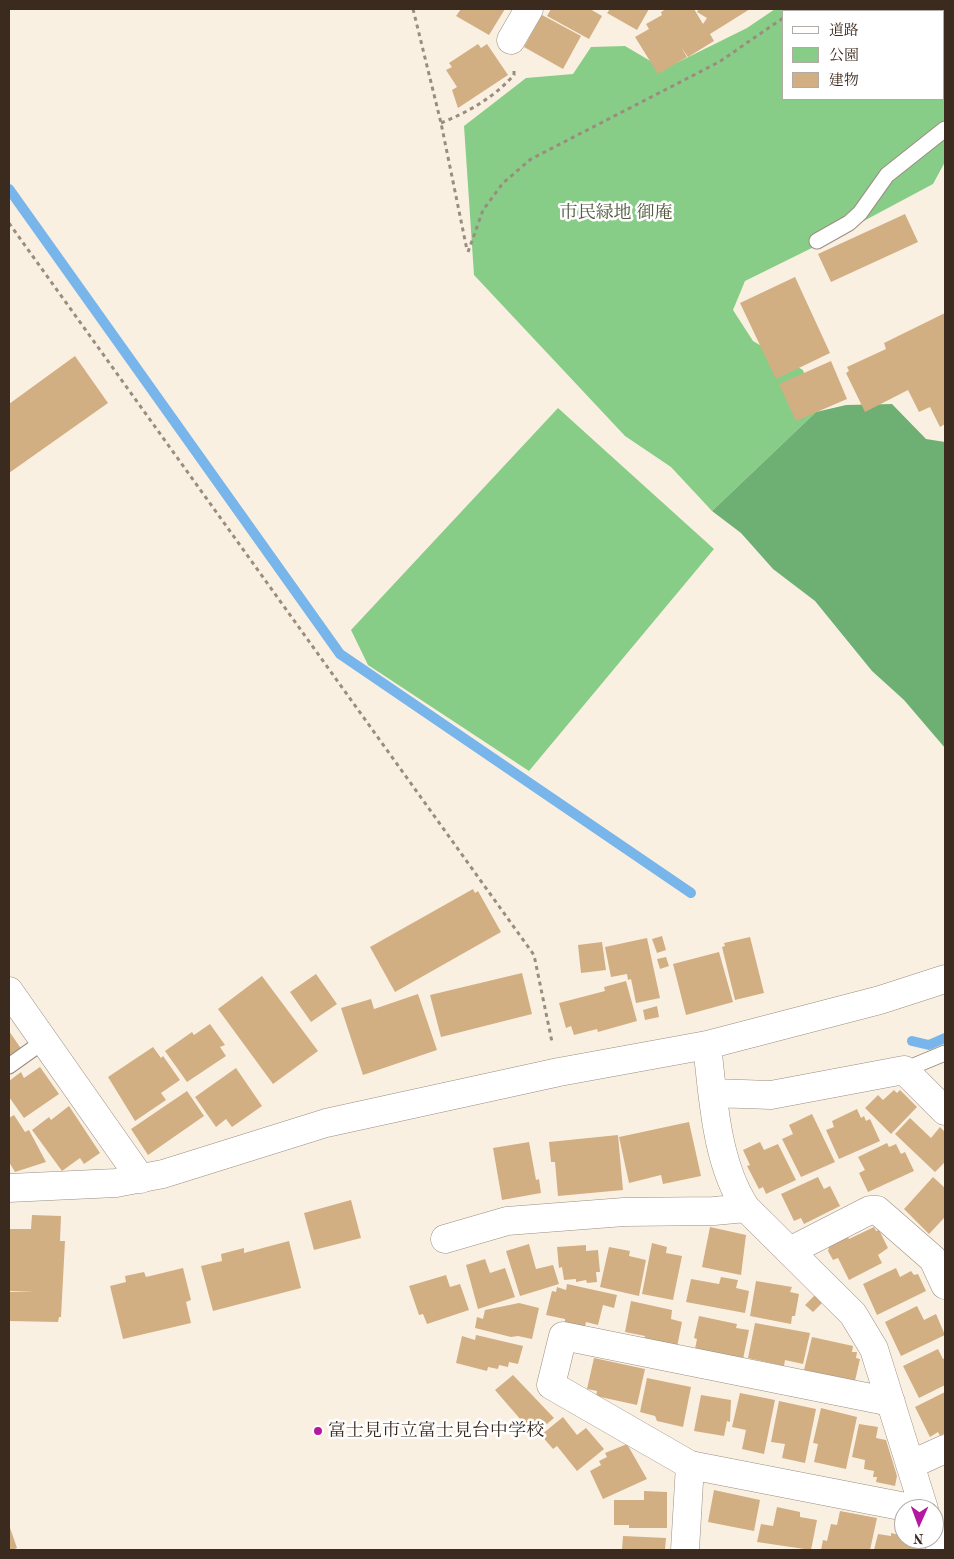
<!DOCTYPE html>
<html>
<head>
<meta charset="utf-8">
<style>
	body { margin:0 }
	#map { position:relative; width:954px; height:1559px; overflow:hidden; background:#faf0e2; font-family:"Old Standard TT","Noto Serif JP",serif }
	canvas { display:block }
	.frame { position:absolute; inset:0; border:10px solid #3b2a1e; pointer-events:none }
	.legend { position:absolute; left:782px; top:10px; width:162px; height:90px; box-sizing:border-box; background:#fff; border:1px solid #b1aaa5; margin:0; padding:6px 9px; list-style:none; font-size:15px; color:#3b2a1e }
	.legend li { display:flex; align-items:center; gap:10px; height:25px }
	.legend b { width:25px; border:1px solid #b1aaa5 }
	.north { position:absolute; left:894px; top:1499px; width:50px; height:50px; box-sizing:border-box; background:#fff; border:1px solid #b1aaa5; border-radius:50%; rotate:182deg; font-size:14px; font-weight:700; line-height:20px; text-align:center; color:#3b2a1e }
	.north::after { content:''; display:block; margin:auto; width:18px; height:22px; background:#b5179e; clip-path:polygon(50% 0,100% 100%,50% 72%,0 100%) }
</style>
</head>
<body>
<div id="map">
<canvas width="954" height="1559"></canvas>
<div class="frame"></div>
<ul class="legend">
<li><b style="height:6px;background:#fff"></b>道路</li>
<li><b style="height:14px;background:#88cd87"></b>公園</li>
<li><b style="height:14px;background:#d2ae83"></b>建物</li>
</ul>
<div class="north">N</div>
</div>
<script>
const context = document.querySelector('canvas').getContext('2d');
context.lineJoin = 'round';
function fillPath(path, color) { context.fillStyle = color; context.fill(path, 'evenodd'); }
function trace(path, color, width, dash) { context.strokeStyle = color; context.lineWidth = width; context.lineCap = dash ? 'butt' : 'round'; context.setLineDash(dash || []); context.stroke(path); }
function drawText(font, color, halo, rows, align = 'center') {
  context.font = font + ' "Old Standard TT","Noto Serif JP",serif'; context.lineWidth = 5; context.setLineDash([]); context.textBaseline = 'middle'; context.strokeStyle = halo; context.fillStyle = color; for (const [text, x, y, turn = 0] of rows) {
    context.save(); context.translate(x, y); context.rotate((+turn || 0) * Math.PI / 180); context.textAlign = isNaN(turn) ? turn : align; if (halo) context.strokeText(text, 0, 0); context.fillText(text, 0, 0); context.restore();
  }
}
const green = new Path2D(`
	M775 9H945V162L933 184 828 240 745 281 733 310 753 341 803 370 816 412 712 511 671 467 625 436 474 275 464 126 526 78 573 74 591 47 625 46 664 69 747 28ZM783 11H943V99H783Z
	M558 408 714 549 529 771 368 665 351 630Z`);
const forest = new Path2D(`
	M892 404 926 439 945 442V748L904 700 872 671 815 601 773 569 741 533 712 511 816 412 846 405Z`);
const stream = new Path2D(`
	M9 189 340 654 691 893
	M912 1041 929 1045 945 1038`);
const building = new Path2D(`
	M461 9H505L489 35 456 16Z
	M551 9H590L602 16 589 39 547 16Z
	M610 9H649L637 30 607 13Z
	M666 9H694L703 24 707 18 697 12 699 9H750L710 34 714 41 688 57 681 47 687 57 658 74 635 37 649 29 646 24 662 15 661 12Z
	M542 15 581 36 563 69 524 47Z
	M478 44 481 48 487 44 508 75 458 108 452 90 457 87 446 70 452 67 449 63Z
	M905 214 918 242 831 282 818 254Z
	M795 277 830 353 776 379 740 303Z
	M945 313V424L940 427 930 407 919 412 908 390 865 412 846 373 849 371 847 367 886 349 884 343Z
	M75 356 108 403 9 473V404Z
	M831 361 847 399 796 421 779 384Z
	M473 889 475 893 478 891 501 932 395 992 370 947Z
	M662 936 666 950 657 953 652 939Z
	M750 937 764 993 735 1000 722 947 725 946 724 943Z
	M647 938 660 998 636 1003 631 979 628 980 627 974 611 977 605 947Z
	M602 942 606 970 581 973 578 945Z
	M719 952 733 1002 686 1015 673 964Z
	M666 957 669 966 660 969 657 959Z
	M522 973 532 1014 441 1037 430 995Z
	M316 974 337 1004 311 1022 290 992Z
	M262 976 318 1051 273 1084 218 1009Z
	M626 981 637 1021 598 1032 597 1029 574 1035 571 1026 566 1028 559 1003 605 991 604 987Z
	M418 994 437 1050 363 1075 341 1008 371 999 374 1009Z
	M657 1006 659 1017 645 1020 643 1010Z
	M210 1024 225 1045 220 1047 226 1056 187 1082 165 1051 192 1032 194 1035Z
	M9 1031 22 1050 9 1059Z
	M153 1047 161 1058 163 1056 180 1080 161 1093 166 1100 135 1121 108 1077Z
	M40 1067 59 1094 24 1118 9 1097V1081L21 1072 24 1078Z
	M236 1068 262 1106 232 1127 226 1119 216 1127 195 1097Z
	M894 1090 897 1093 900 1090 917 1107 891 1134 865 1108 878 1095 883 1100Z
	M187 1091 204 1116 148 1155 131 1129Z
	M69 1106 100 1153 84 1164 80 1158 62 1171 32 1130 49 1117 51 1120Z
	M857 1109 861 1118 864 1116 866 1121 870 1119 880 1141 839 1159 826 1130 834 1127 832 1121Z
	M812 1114 835 1162 801 1177 782 1139 793 1134 789 1125Z
	M14 1115 25 1132 29 1130 46 1162 15 1172 9 1162V1118Z
	M910 1118 931 1138 940 1127 945 1132V1162L935 1172 895 1134Z
	M689 1122 701 1176 663 1184 661 1175 629 1183 619 1137Z
	M618 1135 623 1190 558 1196 555 1162H551L549 1142Z
	M529 1142 536 1180 539 1179 541 1193 502 1200 493 1148Z
	M760 1142 764 1150 778 1144 796 1180 766 1194 763 1187 759 1189 747 1166 750 1165 743 1150Z
	M887 1143 889 1147 896 1144 901 1154 905 1152 914 1171 868 1192 859 1173 865 1170 858 1157Z
	M818 1177 824 1189 830 1186 840 1206 804 1224 801 1218 794 1221 781 1194Z
	M933 1177 945 1188V1217L929 1234 904 1209Z
	M351 1200 361 1238 314 1250 304 1213Z
	M32 1215 61 1216 60 1241H65L61 1317H59L58 1322 9 1321V1292L35 1291H9V1229H31Z
	M710 1227 746 1235 741 1275 702 1267Z
	M874 1227 876 1231 879 1230 888 1248 878 1255 882 1263 849 1280 838 1258 833 1260 828 1251 830 1244 847 1235 849 1239Z
	M289 1241 301 1288 213 1311 201 1266 222 1261 221 1254 244 1248V1253Z
	M652 1243 667 1247 666 1253 682 1256 673 1300 642 1294Z
	M529 1244 536 1269 553 1265 559 1284 520 1296 506 1251Z
	M586 1245V1251L598 1250 600 1272H596L597 1282 587 1283 586 1280 576 1282V1279L564 1280 562 1267 559 1268 557 1247Z
	M609 1247 630 1251 629 1256 646 1260 639 1296 600 1287Z
	M485 1259 490 1273 505 1268 515 1297 478 1309 466 1265Z
	M183 1268 191 1300 186 1302 191 1323 123 1339 110 1286 126 1282 125 1276 144 1272 146 1277Z
	M896 1268 900 1277 911 1271 914 1275 918 1274 926 1291 877 1315 863 1284Z
	M446 1275 450 1287 460 1284 469 1310 427 1324 423 1314 419 1315 409 1286Z
	M721 1277 738 1280 736 1288 749 1291 745 1313 686 1302 691 1279 719 1284Z
	M756 1281 792 1287 790 1292 799 1294 795 1316H792L791 1324 750 1316Z
	M567 1284 617 1295 614 1308 603 1305 598 1325 586 1322 585 1327 565 1323V1319L546 1315 552 1291 556 1292 557 1287 566 1290Z
	M815 1295 822 1303 813 1312 805 1305Z
	M631 1301 672 1310 671 1319 682 1322 677 1347 644 1341 645 1336 625 1332Z
	M519 1303 539 1308 532 1339 518 1336 511 1337 475 1328 477 1317 483 1319 485 1310Z
	M917 1306 924 1320 936 1314 945 1335 901 1356 885 1322Z
	M699 1316 737 1324 736 1328 749 1330 743 1359 695 1349 697 1339 694 1338Z
	M755 1323 810 1333 803 1364 785 1360 784 1366 748 1358Z
	M476 1335 523 1346 518 1364 509 1362 508 1367 499 1365 498 1369 488 1367 487 1371 456 1363 462 1336 475 1340Z
	M812 1337 853 1346 852 1352H857L856 1358 860 1359 855 1381 804 1370Z
	M938 1349 943 1359 945 1358V1385L919 1398 903 1366Z
	M594 1358 645 1369 637 1405 596 1396 597 1391 587 1389Z
	M513 1375 554 1418 534 1435 495 1390Z
	M647 1378 691 1387 683 1427 657 1421 655 1416 640 1412Z
	M945 1392V1433L940 1436 938 1432 930 1437 915 1407Z
	M740 1393 775 1400 764 1454 742 1449 746 1430 732 1427Z
	M701 1395 731 1400 730 1422 727 1421 724 1436 694 1431Z
	M779 1401 816 1409 805 1463 782 1458 785 1444 771 1442Z
	M821 1408 857 1417 846 1469 814 1462 818 1444 813 1443Z
	M563 1417 577 1435 586 1428 604 1449 577 1471 557 1446 553 1449 541 1435Z
	M859 1424 878 1427 876 1438 886 1440 897 1476 895 1486 876 1482 877 1477H873L874 1471 864 1469 865 1460 852 1457Z
	M627 1444 647 1479 603 1499 590 1471 601 1465 599 1461 607 1457 605 1453Z
	M714 1490 760 1500 754 1531 708 1522Z
	M644 1491 667 1492V1528H629V1525H614V1500H644Z
	M777 1507 800 1512V1517L817 1520 811 1550 757 1542 761 1524 773 1526Z
	M840 1511 877 1518 870 1550H821L823 1540 827 1541 831 1524 837 1525Z
	M9 1525 17 1548 12 1550H9Z
	M891 1533 904 1536V1539H920L919 1542 923 1543 922 1550H874L878 1534 891 1536Z
	M623 1536 666 1538 665 1550H622Z`);
const path = new Path2D(`
	M413 9 441 123 467 250
	M793 11 797 9
	M441 123C470 111 493 98 514 75V70
	M9 223 534 955 552 1042
	M468 252 483 210 503 183 531 159 719 62 783 18`);
const service = new Path2D(`
	M817 241 849 223 860 213 887 175 945 129
	M9 1066 44 1041
	M904 1070 945 1053`);
const minor = new Path2D(`
	M511 40 529 9
	M9 991 141 1179
	M707 1045C713 1097 716 1163 746 1208L853 1314 874 1349 924 1509
	M713 1093 771 1095 904 1070 945 1111
	M9 1188 116 1183 163 1174 326 1123 559 1072 707 1045 880 1000 945 979
	M445 1239 507 1221 624 1212 714 1211 746 1208
	M790 1251 870 1210H877L933 1259 945 1285
	M690 1465 916 1509
	M910 1465 945 1449
	M934 1532 942 1550
	M685 1550 690 1465 551 1385 563 1336 891 1402`);
const markers = [
	[318,1431,5,"#b5179e"]
];
const parkNames = [
	["市民緑地 御庵",616,213]
];
const poiNames = [
	["富士見市立富士見台中学校",328,1431]
];
fillPath(green, '#88cd87');
fillPath(forest, '#6eb074');
trace(stream, '#78b5ea', 10);
fillPath(building, '#d2ae83');
trace(service, '#9a8d80', 17);
trace(minor, '#9a8d80', 29);
trace(path, '#9a8d80', 3, [4, 4]);
trace(service, '#fff', 15);
trace(minor, '#fff', 28);
for (const [x, y, r, color] of markers) { const dot = new Path2D(); dot.arc(x, y, r, 0, 2 * Math.PI); context.fillStyle = color; context.fill(dot); trace(dot, '#fff', 2); }
drawText('18px', '#525b3e', '#fff', parkNames);
drawText('18px', '#3b2a1e', '#fff', poiNames, 'left');
</script>
</body>
</html>
